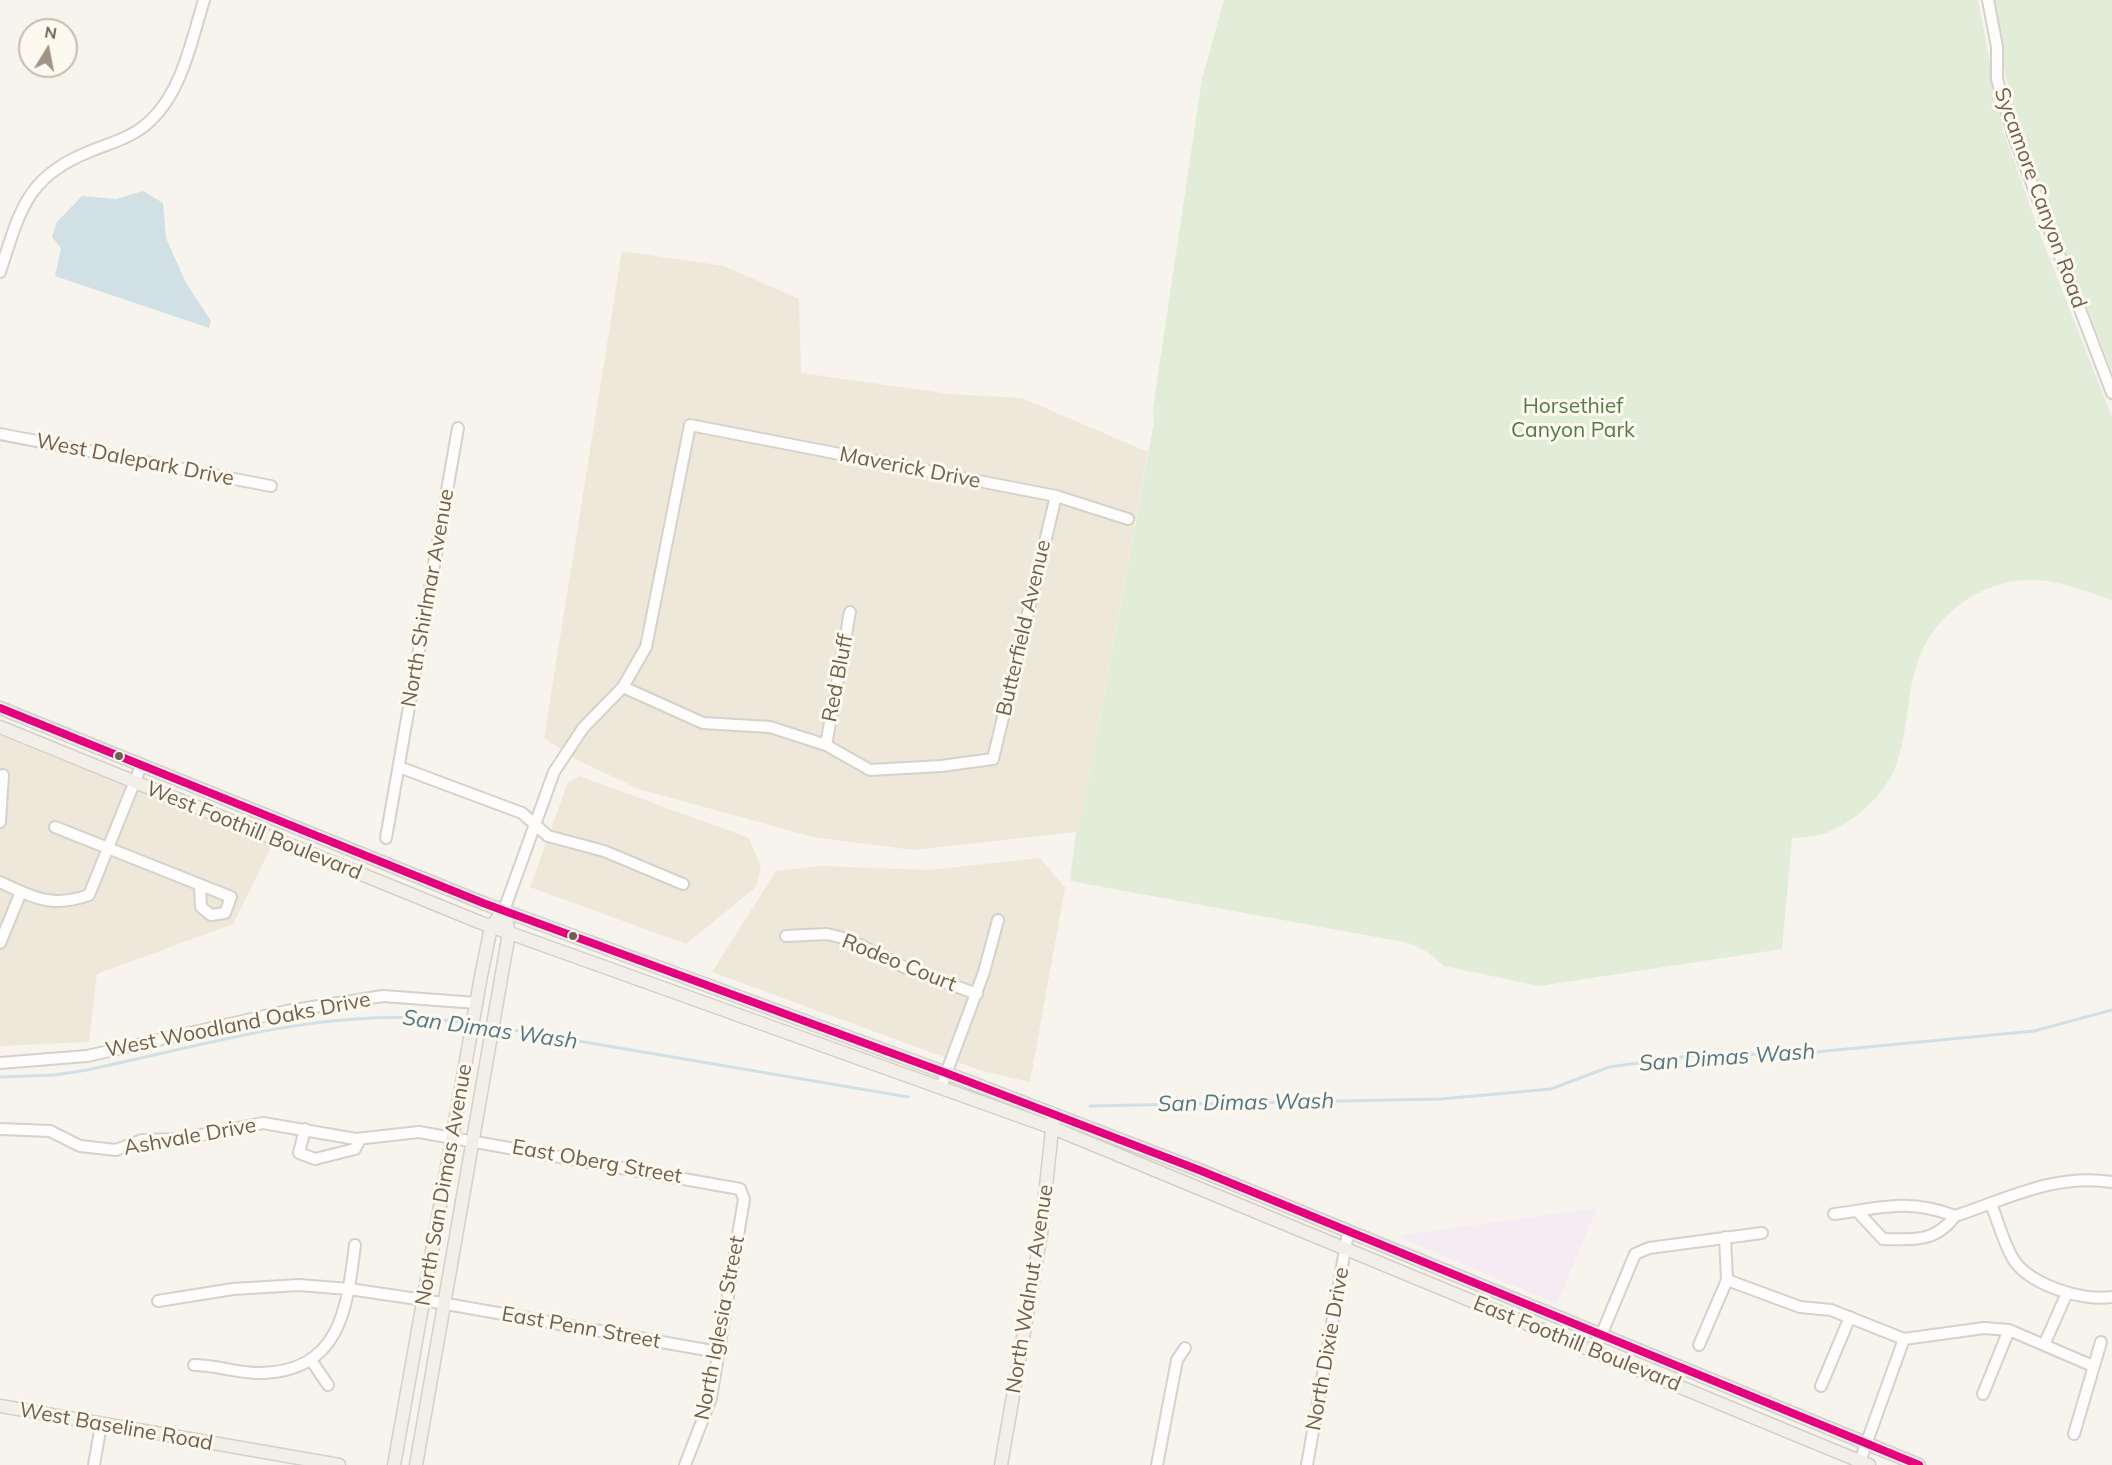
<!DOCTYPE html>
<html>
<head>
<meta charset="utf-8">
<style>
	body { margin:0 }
	#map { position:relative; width:2112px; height:1465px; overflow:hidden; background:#f6f4ed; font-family:Mulish,sans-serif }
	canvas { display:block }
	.north { position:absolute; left:18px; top:18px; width:60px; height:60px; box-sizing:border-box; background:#fdf9ef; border:2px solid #c5bcaf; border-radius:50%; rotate:10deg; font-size:16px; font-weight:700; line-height:24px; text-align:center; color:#72604f }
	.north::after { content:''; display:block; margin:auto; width:21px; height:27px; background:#a09486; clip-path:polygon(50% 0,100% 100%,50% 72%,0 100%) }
</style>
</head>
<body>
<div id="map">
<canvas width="2112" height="1465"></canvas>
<div class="north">N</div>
</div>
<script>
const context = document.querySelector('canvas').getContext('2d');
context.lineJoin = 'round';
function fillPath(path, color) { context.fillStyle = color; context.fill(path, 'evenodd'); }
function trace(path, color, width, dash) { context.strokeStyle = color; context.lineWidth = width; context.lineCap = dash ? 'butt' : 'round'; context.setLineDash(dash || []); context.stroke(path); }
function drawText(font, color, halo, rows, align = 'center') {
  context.font = font + ' Mulish,sans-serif'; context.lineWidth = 6; context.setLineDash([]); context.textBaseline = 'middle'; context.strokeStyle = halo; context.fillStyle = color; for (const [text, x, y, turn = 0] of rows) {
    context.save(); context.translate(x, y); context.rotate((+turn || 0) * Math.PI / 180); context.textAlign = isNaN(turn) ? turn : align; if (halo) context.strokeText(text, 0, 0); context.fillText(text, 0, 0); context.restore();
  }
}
const residential = new Path2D(`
	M622 251 724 266 799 299 801 373 950 394 1022 398 1148 452 1083 811 1076 832 913 850 813 837 639 789 577 760 544 738Z
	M0 735 272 845 233 924 97 974 89 1042 0 1046Z
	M579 776 749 838 761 867 756 887 686 944 530 887 568 782Z
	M1040 858 1065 888 1030 1082 982 1071 712 972 776 871 821 866 929 870Z`);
const education = new Path2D(`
	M1597 1208 1557 1304 1396 1236Z`);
const green = new Path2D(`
	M1224 0H1978L2003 130 2042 239 2112 417V600C2088 592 2063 582 2037 580 1986 577 1934 613 1918 661 1907 692 1908 728 1898 759 1889 792 1855 823 1823 834 1813 837 1802 837 1792 838L1782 949 1539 986 1444 966 1429 953 1409 943 1070 881 1076 832 1083 811 1154 422 1153 408 1202 79Z
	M1994 0H2112V372L2018 128 2006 77Z`);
const water = new Path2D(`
	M143 191 163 203 166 238 186 283 211 321 209 328 55 276 61 248 52 237 57 222 82 196 116 199Z`);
const stream = new Path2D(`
	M475 1024 489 1026
	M496 1027 908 1097
	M0 1077 54 1075 87 1070C212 1044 340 1002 469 1023
	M1090 1106 1441 1099 1551 1089 1609 1067 1697 1055 1795 1054 2034 1031 2112 1010`);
const minor = new Path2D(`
	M1988 0 1997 47V79L2013 134 2112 393
	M0 272C20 211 26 176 91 151 113 142 134 137 151 120 182 91 192 39 204 0
	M0 434 271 486
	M623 687 703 723 770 727 826 745 870 770 941 766 993 759 1056 496
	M826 745 850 612
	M399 767 522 813 548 836 604 851 683 884
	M0 822 3 775
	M55 827 231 897 225 913 211 915 201 907 200 887
	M386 838 458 428
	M0 882C34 898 52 908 89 895L141 766
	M504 910 554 772 583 728 623 687 646 647 690 425 1056 496 1128 519
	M786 936 827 934 848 939 904 967 977 994
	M0 943 21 892
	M0 1063 87 1056 287 1011 383 996 477 1003
	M941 1087 984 972 998 920
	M0 1129 50 1131 80 1146 116 1150 142 1140 181 1139 263 1123 356 1139 419 1132 740 1189 744 1199 711 1398 685 1465
	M305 1129 299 1153 315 1159 355 1149 360 1139
	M1991 1204C1998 1221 2003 1241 2012 1257 2027 1284 2082 1302 2112 1297
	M1857 1211 1883 1239C1913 1240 1936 1242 1955 1216
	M1834 1214C1882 1208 1907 1198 1955 1216 2007 1199 2055 1173 2112 1182
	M1727 1280 1800 1307 1831 1310 1904 1339 1984 1328 2009 1330 2093 1366
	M158 1301 233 1289 299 1285 349 1289 424 1300 718 1352
	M1699 1345 1727 1280 1725 1237
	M2044 1345 2067 1293
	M1595 1350 1635 1254 1649 1248 1762 1233
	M311 1360 328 1385
	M194 1365C217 1365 240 1374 262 1373 341 1371 347 1307 355 1245
	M1821 1386 1850 1317
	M1983 1394 2009 1330
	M2074 1434 2101 1342
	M1860 1461 1904 1339
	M94 1465 101 1425
	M1157 1465 1177 1360 1185 1348
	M1307 1465 1348 1233`);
const major = new Path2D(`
	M0 708 483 903 946 1073 1199 1170 1919 1465
	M0 727 479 922 1053 1128 1869 1465
	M0 1406 339 1465
	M394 1465 481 976 491 927 504 910
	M416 1465 509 933 504 910
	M1001 1465 1041 1234 1053 1120`);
const bus1 = new Path2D(`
	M0 708 483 903 946 1073 1199 1170 1919 1465`);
const markers = [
	[119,756,5,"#72604f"],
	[573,936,5,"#72604f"]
];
const streetNames = [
	["Sycamore Canyon Road",2040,198,70],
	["West Dalepark Drive",135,460,11],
	["Maverick Drive",910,468,11],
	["North Shirlmar Avenue",428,598,-80],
	["Butterfield Avenue",1024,628,-77],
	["Red Bluff",838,678,-79],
	["West Foothill Boulevard",254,831,22],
	["Rodeo Court",899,963,22],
	["West Woodland Oaks Drive",238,1025,-11],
	["Ashvale Drive",190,1137,-10],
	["East Oberg Street",597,1162,10],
	["North San Dimas Avenue",444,1185,-80],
	["North Walnut Avenue",1030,1289,-81],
	["East Penn Street",581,1328,10],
	["North Iglesia Street",720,1328,-79],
	["East Foothill Boulevard",1577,1344,22],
	["North Dixie Drive",1328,1349,-80],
	["West Baseline Road",116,1427,10]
];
const parkNames = [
	["Horsethief",1573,407],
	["Canyon Park",1573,431]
];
const waterNames = [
	["San Dimas Wash",490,1030,8],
	["San Dimas Wash",1727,1058,-4],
	["San Dimas Wash",1246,1103,-1]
];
fillPath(residential, '#eee8db');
fillPath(education, '#f4ecf2');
fillPath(green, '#e1ecd9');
fillPath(water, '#d0e0e5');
trace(stream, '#d0e0e5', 3);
trace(minor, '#d5d1cb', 14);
trace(major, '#d5cfc8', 15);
trace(minor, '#fefdfc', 10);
trace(major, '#f1efe7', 12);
trace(bus1, '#e5007d', 8);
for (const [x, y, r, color] of markers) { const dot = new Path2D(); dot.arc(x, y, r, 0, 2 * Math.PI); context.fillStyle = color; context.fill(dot); trace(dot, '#fdf9ef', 2); }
drawText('21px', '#72604f', '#fdf9ef', streetNames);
drawText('21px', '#547b4c', '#fdf9ef', parkNames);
drawText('italic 22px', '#4f7889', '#fdf9ef', waterNames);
</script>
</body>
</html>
